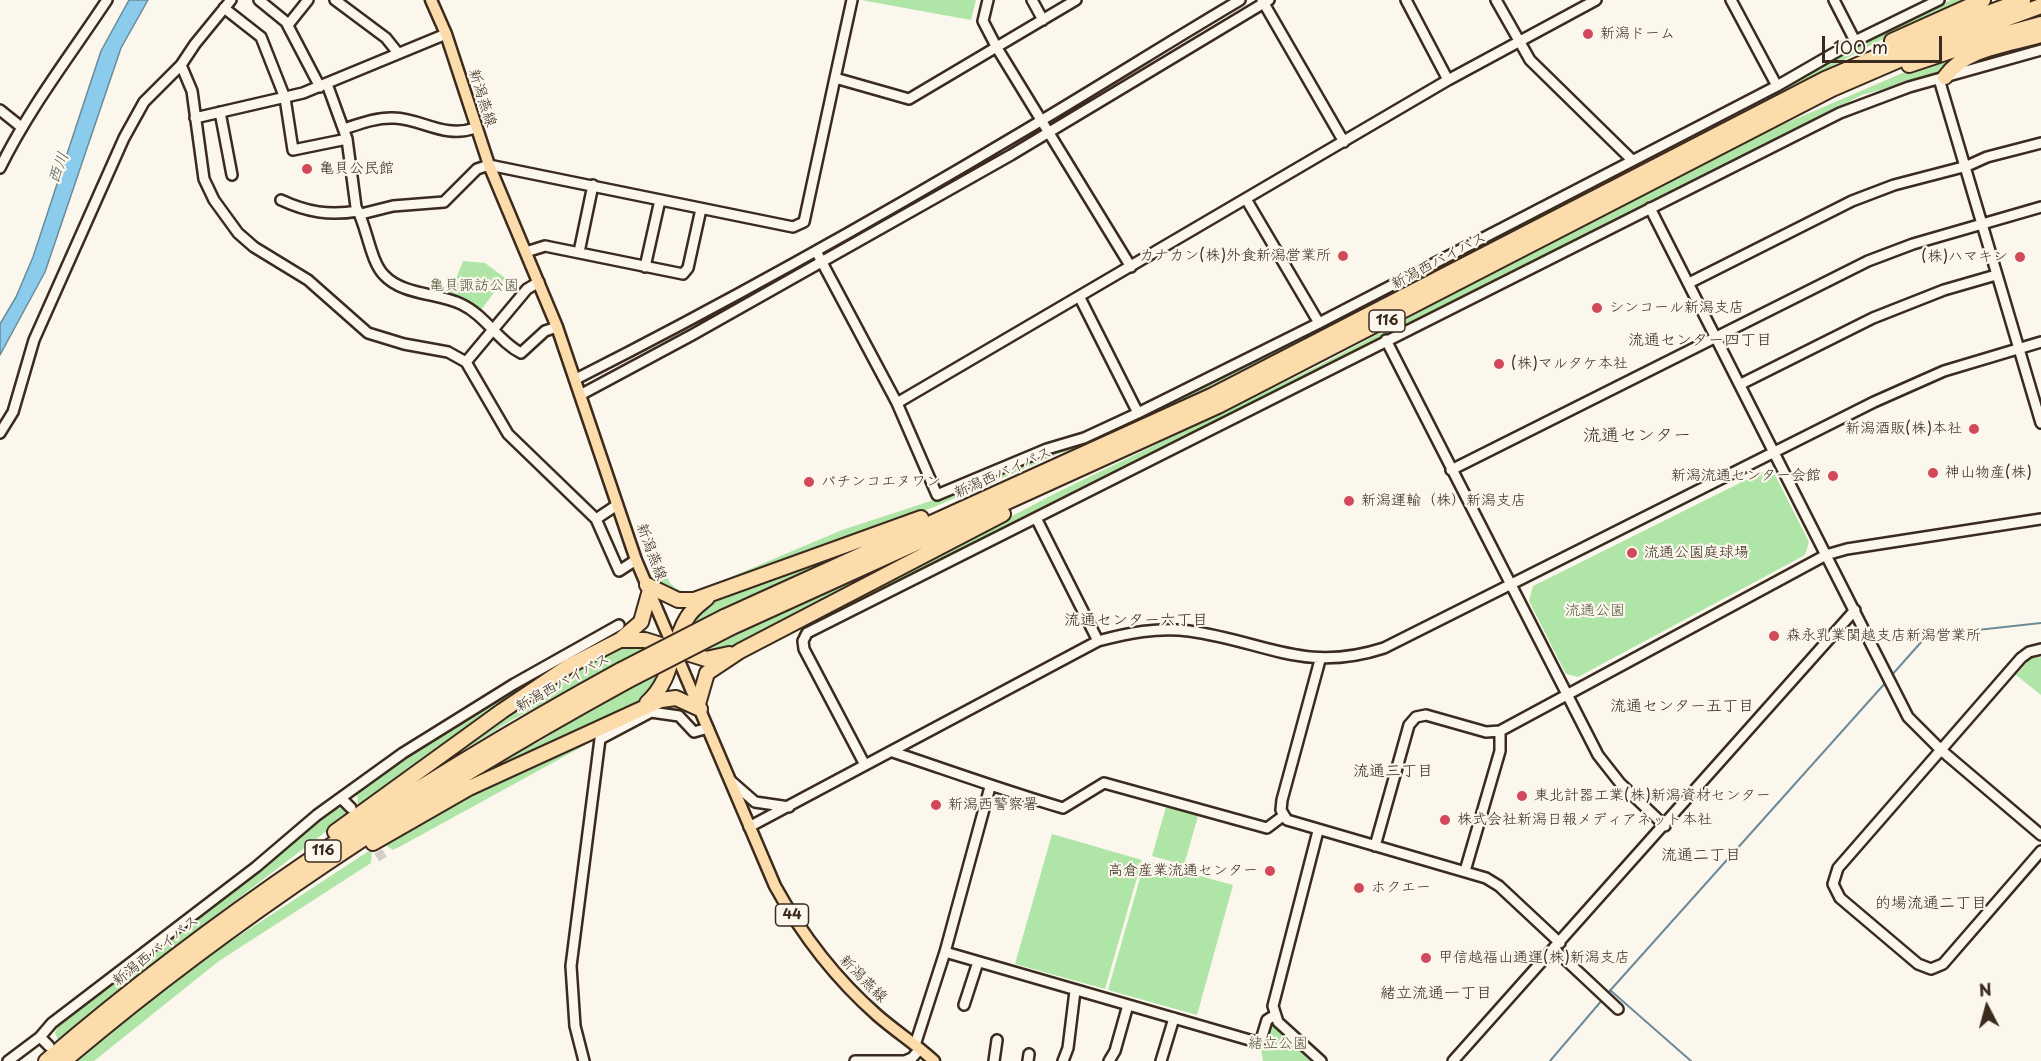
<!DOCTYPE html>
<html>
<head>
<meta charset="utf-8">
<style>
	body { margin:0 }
	#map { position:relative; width:2041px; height:1061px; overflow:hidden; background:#fbf7ec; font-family:"Playpen Sans",sans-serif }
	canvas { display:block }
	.north { position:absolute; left:1957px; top:977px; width:60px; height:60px; -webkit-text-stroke:4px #fbf7ec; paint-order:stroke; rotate:354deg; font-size:16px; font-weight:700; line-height:24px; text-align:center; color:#3b2a1e }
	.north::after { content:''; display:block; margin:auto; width:21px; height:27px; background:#3b2a1e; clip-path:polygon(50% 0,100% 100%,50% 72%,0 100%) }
	.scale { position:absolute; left:1822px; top:36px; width:120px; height:27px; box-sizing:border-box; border:3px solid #3b2a1e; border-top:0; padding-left:8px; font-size:18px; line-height:21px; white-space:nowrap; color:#3b2a1e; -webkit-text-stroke:4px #fbf7ec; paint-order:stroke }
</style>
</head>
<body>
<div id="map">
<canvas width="2041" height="1061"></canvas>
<div class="north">N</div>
<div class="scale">100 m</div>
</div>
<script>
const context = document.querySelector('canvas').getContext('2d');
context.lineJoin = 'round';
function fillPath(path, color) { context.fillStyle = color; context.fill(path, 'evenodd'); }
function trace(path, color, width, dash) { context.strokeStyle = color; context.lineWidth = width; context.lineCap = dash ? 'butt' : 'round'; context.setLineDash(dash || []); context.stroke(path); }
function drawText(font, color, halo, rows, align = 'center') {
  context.font = font + ' "Playpen Sans","Klee One",sans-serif'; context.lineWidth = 4.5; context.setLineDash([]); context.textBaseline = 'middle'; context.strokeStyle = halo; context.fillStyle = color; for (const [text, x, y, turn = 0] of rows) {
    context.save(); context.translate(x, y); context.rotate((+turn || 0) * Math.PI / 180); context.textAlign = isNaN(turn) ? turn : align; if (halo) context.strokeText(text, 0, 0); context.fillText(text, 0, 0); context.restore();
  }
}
const green = new Path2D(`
	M861 0H976L971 20Z
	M1951 0H1969L1913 23 1806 80 1680 141 1366 310 1208 390 1106 438 1058 454 934 507 726 580 692 595H670L657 579 652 566 656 561C671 577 665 590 693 593L842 530 949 495 1201 387 1354 311 1918 15Z
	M1957 55 1941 73 1862 95 712 674 1056 493 1320 365 1665 181 1695 168 1721 151 1912 69Z
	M463 261 485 263 505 278 478 314 448 299Z
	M1762 472 1775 475 1809 542 1805 555 1578 677 1566 674 1529 601 1533 586Z
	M876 539 684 630 699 607 728 592Z
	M929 545 768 632 719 652H698L796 604Z
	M596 642 518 691 358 809 357 793C432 735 514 687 596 642Z
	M622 644 652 646 510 721 417 780 539 690Z
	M2041 657V695L2016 675 2031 658Z
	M666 669 651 695 632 707 428 806 507 757 541 741 570 721Z
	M649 710 401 846 393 850 382 843 454 802Z
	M1166 807 1198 816 1184 865 1152 856Z
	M341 808 349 814 122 987 58 1040 55 1033 59 1023 333 809Z
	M1052 834 1142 860 1105 989 1015 964Z
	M372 849 371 863 219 961 94 1061H76L205 958Z
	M1145 861 1233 885 1197 1015 1108 990Z
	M1275 1015 1320 1061H1263L1260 1043Z`);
const water = new Path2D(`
	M129 0H148L121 48 45 272 0 355V324L16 297 33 257 101 51Z`);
const stream = new Path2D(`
	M1891 676 1923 640 1950 633 2041 623
	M1610 990 1691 1061
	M1607 994 1887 681
	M1550 1061 1603 999`);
const minorTunnel = new Path2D(`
	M371 840 383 859`);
const minor = new Path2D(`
	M259 0 286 22 320 87
	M335 0 386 38 398 53
	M988 0 983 21 997 48 1131 267
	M1032 0 1043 20
	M1262 0 1344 142
	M1406 0 1448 80
	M1496 0 1530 60 1631 159
	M1731 0 1777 86
	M1834 0 1855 41
	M224 8 261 37 285 98 293 150 347 139
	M288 25 308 0
	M181 65 192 91 204 179 214 200 238 233 254 247 308 280 368 333 404 344 448 352 466 362 508 434 596 519 619 571 636 560
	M835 78 852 0
	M1939 79 2041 423
	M327 84 347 139 356 207C367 226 370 261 384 275 402 295 438 293 461 304 485 315 499 342 521 353L545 331 557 327
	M0 110 20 126
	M220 112 232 175
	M195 118 303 93 446 34
	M344 129C359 124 377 117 394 118 423 119 444 139 475 128
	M0 168C30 107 70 56 107 0
	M1246 199 1319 323
	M281 200C307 212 329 216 358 211
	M1650 208 1908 717 1941 750 2041 835
	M361 214 393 206 444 202 477 169 489 165 793 227 804 222 835 78 909 99 1076 0
	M816 251 897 403 937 495 1047 449 1084 438 1138 413 1319 323 1777 86 1855 41 1939 0
	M526 252 545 246 683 274 688 268 701 209
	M579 252 593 185
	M645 267 660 200
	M1689 283 1852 201 1894 185 1967 166 1987 157 2041 143
	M1080 298 1138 413
	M1386 340 1598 755 1620 783 1665 826
	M466 362 527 289 539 282
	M576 379C728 302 876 219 1022 132 1095 89 1167 43 1240 0
	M1741 384 1873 318 1944 290 1996 275
	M582 394 692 335 1011 155 1269 0
	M897 403 1448 80 1596 0
	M0 433 13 412 34 340 124 138 144 102 181 65 195 44 231 0
	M1451 470 1868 261 1913 244 2041 207
	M1036 518 1098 641
	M596 519 617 505
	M2041 649 2029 652 2021 658 1838 868 1833 884 1840 898 1918 964 1931 969 1943 964 2041 851
	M1320 660 1282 800 1281 810 1287 820 1486 878 1499 886 1560 943
	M893 752C950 771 1005 791 1063 808L1104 783 1267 828 1283 816
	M865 765 804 649 803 641 807 633 1840 113 1909 87 2041 50
	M731 781 755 802 789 807
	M341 798 351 808
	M749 827 1098 641C1128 633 1157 627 1189 631 1264 641 1304 674 1384 648L1874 402 1944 371 2041 342
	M1318 831 1273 1006 1278 1022 1321 1061
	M1375 846 1409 725 1416 717 1426 715 1486 732 1500 731 1826 555 1847 549 2041 519
	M1465 871 1500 751V731
	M1554 949 1618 1009
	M945 952 1260 1043 1267 1020 1275 1015
	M964 1005 978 962
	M40 1037 49 1046
	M915 1045 945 952 990 787
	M8 1061 40 1037 52 1023 256 867 317 815 403 753 514 684 619 625
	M584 1061 575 1026 571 966 600 739 651 712 679 716 694 732 708 728
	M855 1061H905L912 1058 920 1049
	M994 1061 997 1040
	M1028 1061 1029 1054
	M1063 1061 1068 1048 1075 991
	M1109 1061 1115 1051 1128 1005
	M1161 1061 1174 1018
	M1453 1061 1855 610`);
const major = new Path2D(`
	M431 0 446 34 489 165 557 327 636 560 775 886C802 935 835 978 877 1015 895 1031 916 1044 934 1061`);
const highway = new Path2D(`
	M1892 41 1983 0
	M1909 65 1993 37 2041 24
	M1945 77C1965 48 2008 45 2041 35
	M647 585 678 600H694L921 518
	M724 617 1213 395 1825 79 1923 37 2023 0
	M730 628 1218 406 1832 89 1927 48 2041 6
	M620 640H645L706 659 729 654
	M647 703C675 677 669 648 687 618 692 609 700 604 707 598
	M698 704 707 673 740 651 1003 514
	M335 832 502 711 569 666 620 640 641 622 650 590
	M373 843 469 788 661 700 676 698 700 709
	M46 1061C222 910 417 782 621 670
	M64 1061C237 914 428 790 627 681`);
const highwayBridge = new Path2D(`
	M621 670 724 617
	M627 681 730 628`);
const markers = [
	[1588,34,6,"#d1495b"],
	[307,169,6,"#d1495b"],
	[1343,256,6,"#d1495b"],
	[2020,257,6,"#d1495b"],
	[1597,308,6,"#d1495b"],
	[1499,364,6,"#d1495b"],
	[1974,429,6,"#d1495b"],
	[1933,473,6,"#d1495b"],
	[1833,476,6,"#d1495b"],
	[809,482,6,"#d1495b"],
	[1349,501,6,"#d1495b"],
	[1632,553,6,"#d1495b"],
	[1774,636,6,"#d1495b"],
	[1522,796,6,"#d1495b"],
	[936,805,6,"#d1495b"],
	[1445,820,6,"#d1495b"],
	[1270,871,6,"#d1495b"],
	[1359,888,6,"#d1495b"],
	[1426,958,6,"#d1495b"]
];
const shields = [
	[1387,321,36],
	[323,851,36],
	[792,915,33]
];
const shieldNames = [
	["116",1387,321],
	["116",323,851],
	["44",792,915]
];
const poiNames = [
	["新潟ドーム",1600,34],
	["亀貝公民館",319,169],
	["カナカン(株)外食新潟営業所",1331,256,"right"],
	["(株)ハマキン",2008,257,"right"],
	["シンコール新潟支店",1609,308],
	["(株)マルタケ本社",1511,364],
	["新潟酒販(株)本社",1962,429,"right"],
	["神山物産(株)",1945,473],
	["新潟流通センター会館",1821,476,"right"],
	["パチンコエヌワン",821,482],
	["新潟運輸（株）新潟支店",1361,501],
	["流通公園庭球場",1644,553],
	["森永乳業関越支店新潟営業所",1786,636],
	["東北計器工業(株)新潟資材センター",1534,796],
	["新潟西警察署",948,805],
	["株式会社新潟日報メディアネット本社",1457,820],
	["高倉産業流通センター",1258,871,"right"],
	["ホクエー",1371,888],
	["甲信越福山通運(株)新潟支店",1438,958]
];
const streetNames = [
	["新潟燕線",482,98,72],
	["新潟西バイパス",1439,261,-28],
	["新潟西バイパス",1003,473,-24],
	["新潟燕線",651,552,69],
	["新潟西バイパス",563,683,-29],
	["新潟西バイパス",156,951,-38],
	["新潟燕線",863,979,45]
];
const parkNames = [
	["亀貝諏訪公園",474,286],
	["流通公園",1595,611],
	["緒立公園",1278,1044]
];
const waterNames = [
	["西川",59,168,-70]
];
const neighbourhoodNames = [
	["流通センター四丁目",1700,341],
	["流通センター六丁目",1136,621],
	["流通センター五丁目",1682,707],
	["流通三丁目",1393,772],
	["流通二丁目",1701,856],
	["的場流通二丁目",1931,904],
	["緒立流通一丁目",1436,994]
];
const quarterNames = [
	["流通センター",1637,436]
];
fillPath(green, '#afe5a7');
fillPath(water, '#8bcbec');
trace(water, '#6b8b9a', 1.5);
trace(stream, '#6b8b9a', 2);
trace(minorTunnel, '#d5cec3', 9, [9, 4.5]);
trace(minor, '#3b2a1e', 14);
trace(major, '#3b2a1e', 15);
trace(highway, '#3b2a1e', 18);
trace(minor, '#fbf7ec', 9);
trace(major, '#fddcac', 10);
trace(highway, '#fddcac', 14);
trace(highwayBridge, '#3b2a1e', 18, []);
trace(highwayBridge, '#fddcac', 14);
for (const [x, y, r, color] of markers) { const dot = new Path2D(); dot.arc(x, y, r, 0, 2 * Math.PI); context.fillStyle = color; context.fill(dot); trace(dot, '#fbf7ec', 2); }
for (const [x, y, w] of shields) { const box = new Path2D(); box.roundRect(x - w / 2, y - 11, w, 22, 4.5); context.fillStyle = '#fbf7ec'; context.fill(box); trace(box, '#3b2a1e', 1.5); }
drawText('bold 14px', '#3b2a1e', null, shieldNames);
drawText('15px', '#3b2a1e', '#fbf7ec', poiNames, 'left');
drawText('15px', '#3b2a1e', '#fbf7ec', streetNames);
drawText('15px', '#585940', '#fbf7ec', parkNames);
drawText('italic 16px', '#535a5c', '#fbf7ec', waterNames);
drawText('16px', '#3b2a1e', '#fbf7ec', neighbourhoodNames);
drawText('18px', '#3b2a1e', '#fbf7ec', quarterNames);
</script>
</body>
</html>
